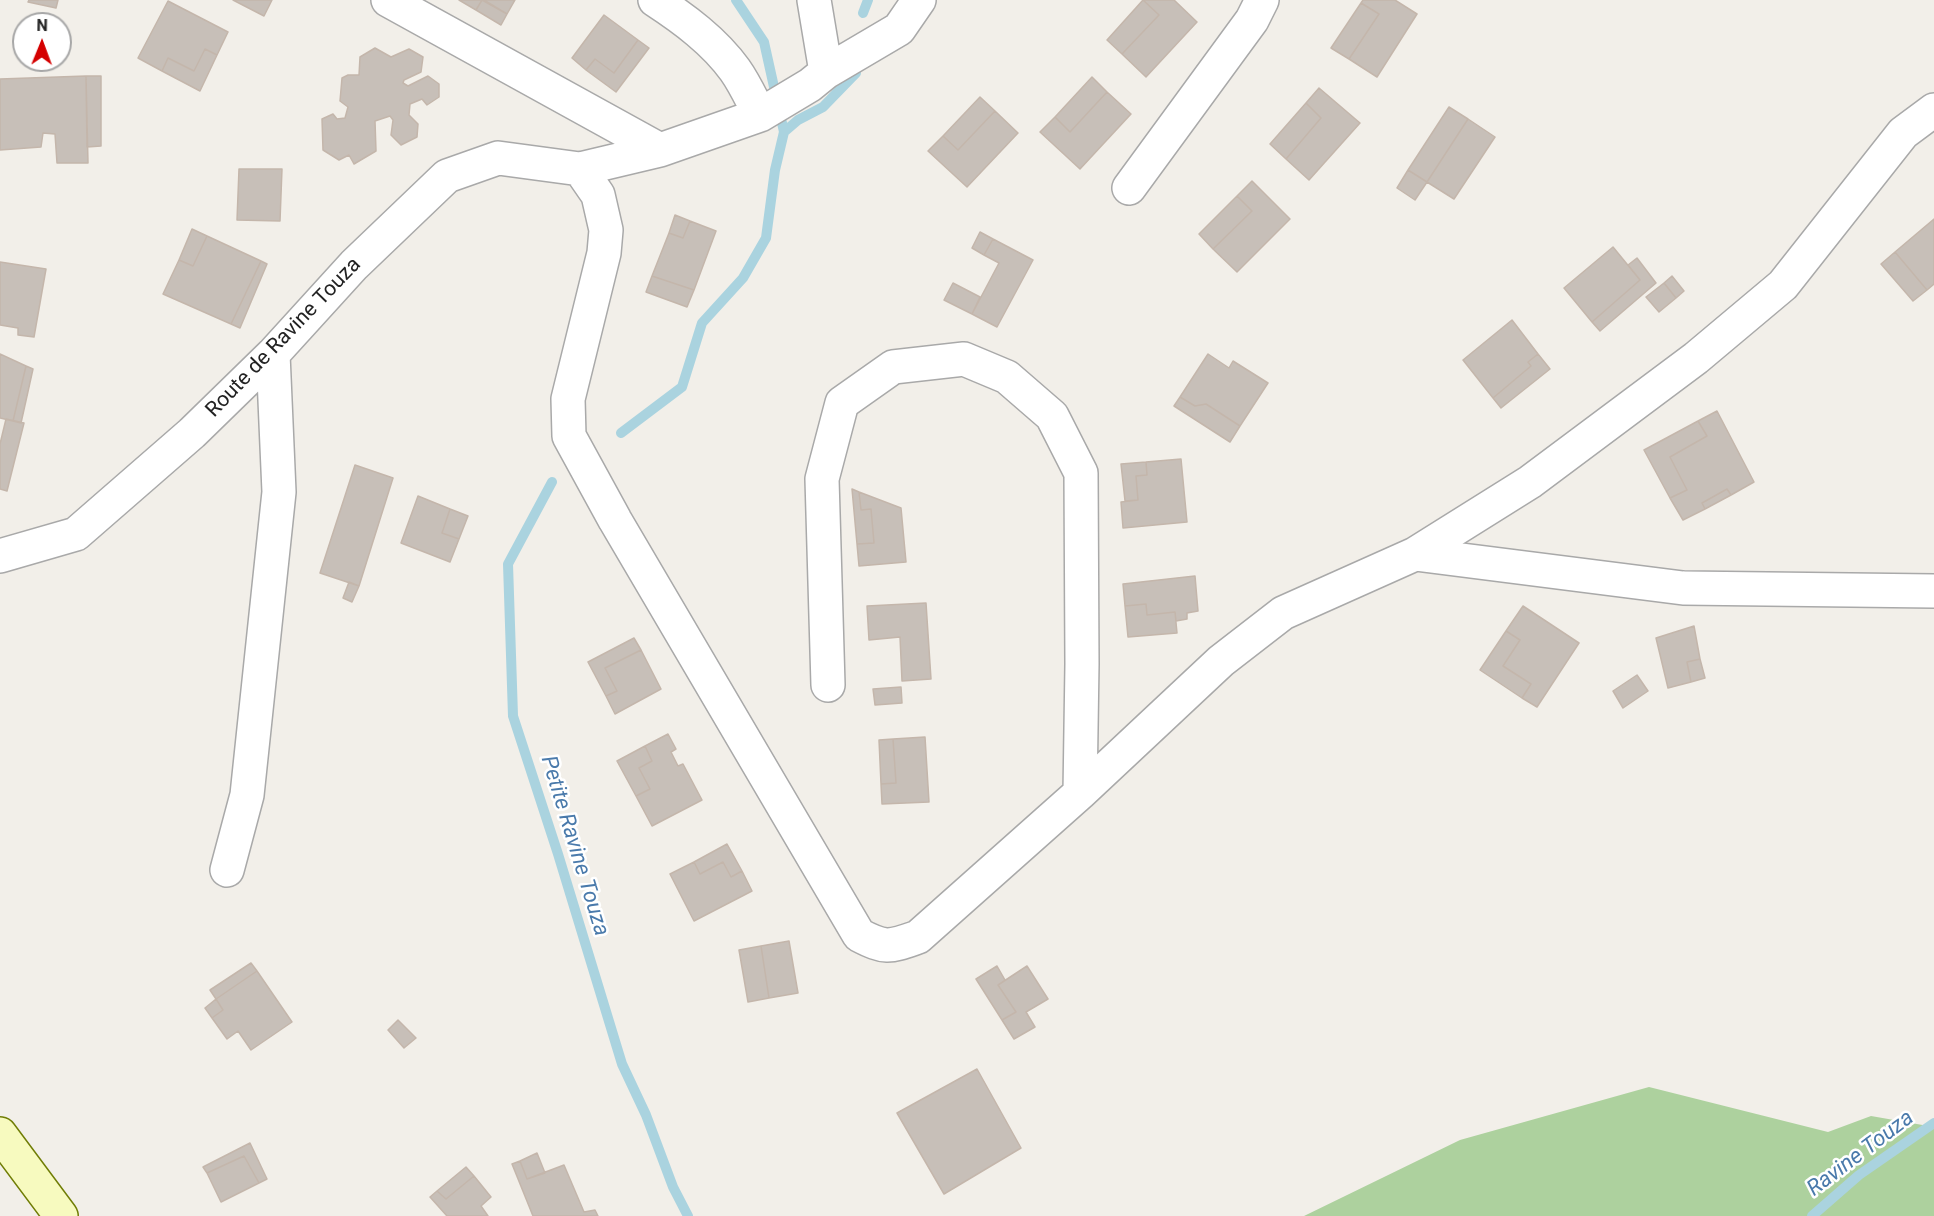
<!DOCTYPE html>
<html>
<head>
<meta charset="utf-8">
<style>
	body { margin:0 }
	#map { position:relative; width:1934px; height:1216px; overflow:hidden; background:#f2efe9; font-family:Roboto,sans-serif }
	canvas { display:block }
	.north { position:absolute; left:12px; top:12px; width:60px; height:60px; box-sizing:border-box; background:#fff; border:2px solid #a7a7a7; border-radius:50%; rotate:1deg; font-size:16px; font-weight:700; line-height:24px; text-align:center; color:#222 }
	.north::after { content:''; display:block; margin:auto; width:21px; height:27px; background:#d40000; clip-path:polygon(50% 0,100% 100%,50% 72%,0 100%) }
</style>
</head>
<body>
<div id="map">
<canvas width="1934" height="1216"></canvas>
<div class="north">N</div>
</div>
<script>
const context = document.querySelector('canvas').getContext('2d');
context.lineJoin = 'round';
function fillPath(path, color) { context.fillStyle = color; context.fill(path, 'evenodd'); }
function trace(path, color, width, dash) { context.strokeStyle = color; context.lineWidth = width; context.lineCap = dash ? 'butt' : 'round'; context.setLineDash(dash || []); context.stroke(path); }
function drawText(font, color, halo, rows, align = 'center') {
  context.font = font + ' Roboto,sans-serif'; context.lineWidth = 5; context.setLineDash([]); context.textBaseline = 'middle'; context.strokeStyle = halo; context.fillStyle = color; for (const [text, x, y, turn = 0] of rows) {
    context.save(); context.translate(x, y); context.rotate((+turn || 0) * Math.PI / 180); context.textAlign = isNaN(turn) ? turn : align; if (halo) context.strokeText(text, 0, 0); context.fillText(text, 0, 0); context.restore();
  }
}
const forest = new Path2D(`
	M1649 1087 1828 1132 1871 1116 1934 1127V1216H1304L1460 1140Z`);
const stream = new Path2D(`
	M736 0 764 42 784 132
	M863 13 868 0
	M621 433 682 387 702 323 743 278 766 238 775 170 784 132 798 120 823 107 856 73
	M552 482 508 564 513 716 558 854 622 1064 646 1115 673 1187 688 1216
	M1812 1216 1859 1175 1934 1123`);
const building = new Path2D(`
	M29 0H58L56 8 28 2Z
	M233 0H272L264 16Z
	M459 0H482L476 10Z
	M482 0 507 14 501 25 476 10Z
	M484 0H515L507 14Z
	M1143 0 1159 15 1122 54 1107 40Z
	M1143 0H1174L1197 22 1146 77 1122 54 1159 15Z
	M1363 0H1395L1417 14 1377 77 1349 59 1379 14 1361 3Z
	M168 1 228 32 217 55 205 49 194 71 168 58 162 71 138 58Z
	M1361 3 1379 14 1349 59 1331 48Z
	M604 15 638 40 614 73 595 59 586 70 572 58Z
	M638 40 649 48 616 92 586 70 595 59 614 73Z
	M375 48 391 57 409 49 423 57 421 72 404 80 403 83 408 86 428 76 439 84V97L427 105 422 99 410 104 409 115 418 124 417 137 401 145 391 135 393 120 390 116 375 121 376 151 354 164 349 155 339 160 323 150 322 119 333 114 337 119 345 118 348 107 340 101 342 78 348 75H359L360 57Z
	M205 49 217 55 200 91 162 71 168 58 194 71Z
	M86 76 88 163H57L55 134 43 133 41 147 0 150V79Z
	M86 76H101V146L87 147Z
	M1092 77 1107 92 1070 132 1055 117Z
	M1319 88 1360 123 1309 180 1286 159 1321 118 1306 103Z
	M1107 92 1131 114 1080 169 1040 132 1055 117 1070 132Z
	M980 97 995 111 958 150 943 136Z
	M1306 103 1321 118 1286 159 1270 144Z
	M1449 107 1468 119 1427 182 1408 170Z
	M995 111 1018 133 967 187 928 151 943 136 958 150Z
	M1468 119 1495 137 1454 199 1427 182Z
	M239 169H282L280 221 237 220Z
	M1408 170 1427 182 1415 200 1397 188Z
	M1252 181 1290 219 1237 272 1213 249 1252 211 1237 196Z
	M1237 196 1252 211 1213 249 1199 234Z
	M675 215 690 221 683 238 669 233Z
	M1934 219V284L1927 290 1895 252Z
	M690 221 716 231 694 290 652 276 669 233 683 238Z
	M192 229 207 236 193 266 179 260Z
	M980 232 993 239 984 255 972 248Z
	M207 236 261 261 231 324 163 294 179 260 193 266Z
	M993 239 1033 260 997 327 972 314 999 263 984 255Z
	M1613 247 1640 280 1592 322 1564 288Z
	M1895 252 1927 290 1913 301 1881 264Z
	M1637 258 1656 283 1600 331 1592 322 1640 280 1628 265Z
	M261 261 267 264 240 328 231 324Z
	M0 262 46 269 34 337 18 335V328L0 325Z
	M652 276 694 290 687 307 646 292Z
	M1672 276 1684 291 1676 298 1664 283Z
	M953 283 980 297 972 314 944 300Z
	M1664 283 1676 298 1659 312 1646 297Z
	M1512 320 1538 354 1528 362 1531 366 1493 398 1463 360Z
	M0 354 26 366 13 421 0 418Z
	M1208 354 1229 368 1233 361 1268 383 1240 426 1206 404 1195 406 1180 397Z
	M1538 354 1550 369 1501 408 1493 398 1531 366 1528 362Z
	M26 366 33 369 21 423 13 421Z
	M1180 397 1195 406 1206 404 1240 426 1230 442 1174 406Z
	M1717 411 1754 482 1731 495 1727 489 1702 503 1705 509 1683 520 1670 498 1687 490 1670 457 1707 436 1698 421Z
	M6 419 24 423 7 491 0 489V444Z
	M1698 421 1707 436 1670 457 1687 490 1670 498 1644 450Z
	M1181 459 1187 522 1123 528 1121 502 1138 500 1136 476 1147 475 1146 462Z
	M1146 462 1147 475 1136 476 1138 500 1125 501 1121 464Z
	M355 465 393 478 359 586 320 573Z
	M852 489 859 492 861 510 871 509 874 543 857 544Z
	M1727 489 1731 495 1705 509 1702 503Z
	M859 492 901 508 906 562 859 566 857 544 874 543 871 509 861 510Z
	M418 496 450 509 442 533 459 539 450 562 401 543Z
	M450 509 468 516 459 539 442 533Z
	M1195 576 1198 611 1187 613V619L1176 621 1175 612 1147 615 1146 604 1125 606 1123 584Z
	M349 582 359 586 352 602 343 598Z
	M926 603 931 679 902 681 900 637 869 640 867 606Z
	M1146 604 1147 615 1175 612 1177 633 1128 637 1125 606Z
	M1523 606 1579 643 1537 707 1522 698 1531 684 1503 666 1520 640 1506 631Z
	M1694 626 1700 659 1687 662 1691 682 1668 688 1656 638Z
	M1506 631 1520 640 1503 666 1531 684 1522 698 1480 670Z
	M634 638 641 650 605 668 617 691 606 696 588 662Z
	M641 650 661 689 615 714 606 696 617 691 605 668Z
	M1700 659 1705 678 1691 682 1687 662Z
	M1637 675 1648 691 1623 708 1613 691Z
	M901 687 902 703 875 705 873 689Z
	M668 734 676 749 671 752 678 766 683 764 702 800 652 826 636 796 650 789 639 768 652 761 645 746Z
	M925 737 929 802 882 804 881 784 896 783 893 739Z
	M893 739 896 783 881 784 879 740Z
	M645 746 652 761 639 768 650 789 636 796 617 761Z
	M727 844 742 871 731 877 723 862 700 874 694 862Z
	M694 862 700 874 723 862 731 877 742 871 752 891 694 921 670 874Z
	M789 941 798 993 769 998 761 946Z
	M761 946 769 998 748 1002 739 950Z
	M251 963 257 971 216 999 210 990Z
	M997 966 1005 980 998 985 1016 1012 1002 1020 976 979Z
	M1027 966 1048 999 1026 1012 1035 1027 1014 1039 1002 1020 1016 1012 998 985Z
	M257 971 292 1022 251 1050 238 1031 227 1039 212 1018 223 1010 216 999Z
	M216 999 223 1010 212 1018 205 1008Z
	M398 1020 416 1038 404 1048 388 1030Z
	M977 1069 1021 1148 944 1194 897 1113Z
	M250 1143 267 1179 259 1183 244 1156 207 1173 203 1167Z
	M537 1153 545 1173 527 1179 520 1161Z
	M244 1156 259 1183 221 1202 207 1173Z
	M520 1161 527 1179 564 1165 584 1212 595 1210 598 1216H533L512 1164Z
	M466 1167 474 1176 446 1199 437 1191Z
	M474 1176 491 1197 481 1206 488 1216H447L430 1197 437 1191 446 1199Z`);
const street = new Path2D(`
	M388 0 660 150
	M655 0C684 19 714 41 735 70 745 84 752 100 760 115
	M826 72 899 29 919 0
	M580 169 598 195 606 230 604 253 568 399 569 436 615 520 859 935C886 949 889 947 918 937L1080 793 1221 661 1283 613 1415 554 1530 482 1696 358 1783 285 1903 133 1934 110
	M1129 188 1252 20 1262 0
	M1415 554 1683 588 1934 591
	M0 556 76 534 192 433 273 354 354 265 447 176 498 158 580 169 660 150 760 115 810 85 826 72 814 0
	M828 685 822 479 842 403 893 367 964 359 1007 377 1052 416 1081 473 1082 664 1080 793
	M227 870 247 795 279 492 273 354`);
const secondary = new Path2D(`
	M0 1134 61 1216`);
const streetNames = [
	["Route de Ravine Touza",284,338,-46]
];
const waterNames = [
	["Petite Ravine Touza",574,846,73],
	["Ravine Touza",1861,1154,-37]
];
fillPath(forest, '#add19e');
trace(stream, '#aad3df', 10);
fillPath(building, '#c7bfb8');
trace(building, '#c4b6ab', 1.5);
trace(street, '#a9a9a9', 36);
trace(secondary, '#707d05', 36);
trace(street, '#fff', 33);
trace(secondary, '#f7fabf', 33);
drawText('21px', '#222', '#fff', streetNames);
drawText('italic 22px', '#4a7aab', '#fff', waterNames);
</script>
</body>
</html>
